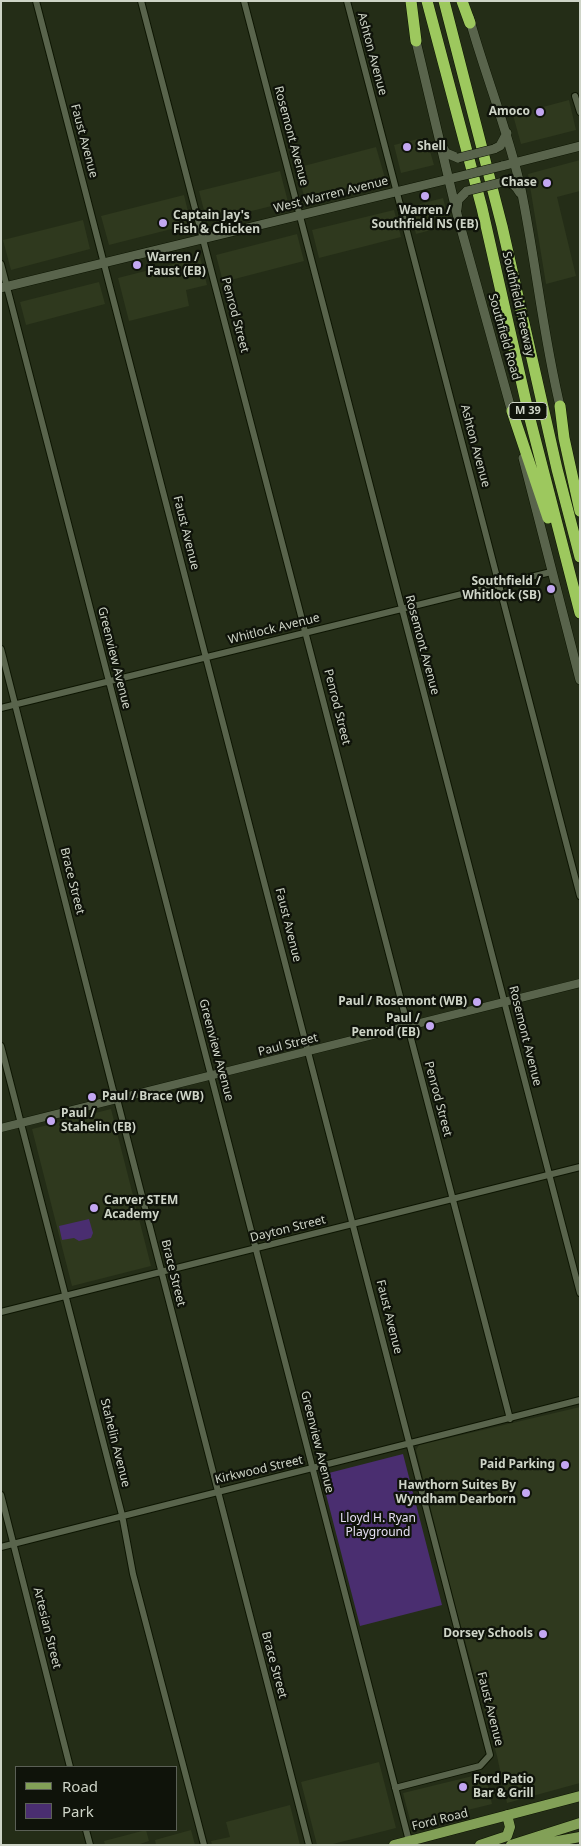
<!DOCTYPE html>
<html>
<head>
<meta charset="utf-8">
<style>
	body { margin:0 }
	#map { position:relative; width:581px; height:1846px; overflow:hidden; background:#242d17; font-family:"Noto Sans",sans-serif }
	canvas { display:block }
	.frame { position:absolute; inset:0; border:2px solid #ced4c7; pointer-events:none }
	.legend { position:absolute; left:15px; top:1766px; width:162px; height:65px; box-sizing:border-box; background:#0f130a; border:1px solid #5b6056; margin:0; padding:6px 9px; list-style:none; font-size:15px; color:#ced4c7 }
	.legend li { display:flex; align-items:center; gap:10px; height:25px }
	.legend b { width:25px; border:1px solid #5b6056 }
</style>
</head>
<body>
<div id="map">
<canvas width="581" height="1846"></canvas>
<div class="frame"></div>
<ul class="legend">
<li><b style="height:6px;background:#82a057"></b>Road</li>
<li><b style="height:14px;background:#4a2e70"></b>Park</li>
</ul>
</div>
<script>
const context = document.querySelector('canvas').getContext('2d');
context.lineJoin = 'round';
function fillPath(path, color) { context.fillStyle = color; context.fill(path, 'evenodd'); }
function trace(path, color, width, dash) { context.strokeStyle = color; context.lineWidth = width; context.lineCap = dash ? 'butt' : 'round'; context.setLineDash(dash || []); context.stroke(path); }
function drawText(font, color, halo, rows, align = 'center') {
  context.font = font + ' "Noto Sans",sans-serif'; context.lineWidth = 4.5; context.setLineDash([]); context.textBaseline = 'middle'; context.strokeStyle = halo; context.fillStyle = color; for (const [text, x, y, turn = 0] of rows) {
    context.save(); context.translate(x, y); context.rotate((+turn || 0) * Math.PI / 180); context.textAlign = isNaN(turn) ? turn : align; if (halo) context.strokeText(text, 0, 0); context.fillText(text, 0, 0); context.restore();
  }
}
const built = new Path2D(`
	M569 100 576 130 521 144 513 115Z
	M426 137 434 165 401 173 394 145Z
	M376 147 385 178 305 199 296 168Z
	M580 160V191L557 197 576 276 546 284 528 174Z
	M280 171 288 202 207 222 199 191Z
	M184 195 191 224 109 245 101 216Z
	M443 198 450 225 416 234 409 207Z
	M394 210 401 237 319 258 312 230Z
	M83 220 90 249 11 270 3 240Z
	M297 234 304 261 223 282 216 255Z
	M200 257 207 285 186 290 189 306 129 321 118 278Z
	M99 282 105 304 26 325 20 302Z
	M111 1109 151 1266 72 1286 32 1129Z
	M580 1407V1783L507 1803 497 1756 454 1601 416 1450 419 1445Z
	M379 1762 396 1828 329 1845H317L301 1782Z
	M485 1773 492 1804 411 1824 403 1793Z
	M290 1805 300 1845H212L211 1841 230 1837 226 1822Z
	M146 1830 149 1841 137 1845H105L104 1841Z
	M191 1830 195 1845H156L155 1840Z`);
const green = new Path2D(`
	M89 1219 93 1233 91 1238 79 1241 74 1238 62 1240 59 1226Z
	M403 1454 442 1605 360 1626 321 1475Z`);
const minor = new Path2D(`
	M36 1 490 1755 480 1766 395 1788
	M141 1 510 1419
	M244 1 580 1293
	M347 1 580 896
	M575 96 580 112
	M1 264 409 1841
	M1 649 113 1090 117 1099 309 1845
	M1 708 551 572
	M1 1046 122 1515 133 1574 204 1845
	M1 1312 580 1167
	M1 1495 70 1767
	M1 1547 580 1400
	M86 1830 90 1845`);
const tertiary = new Path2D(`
	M1 1128 580 983`);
const secondary = new Path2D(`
	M469 17C485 75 508 130 521 189 536 262 543 337 561 410
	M415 37 457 214 513 416
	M441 144 446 153 458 158
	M494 149 500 146 507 133
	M502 166 580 146
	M503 182C512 182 516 186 520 193
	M457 209 458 200 467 191
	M1 288 453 178
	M523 458 580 680`);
const primary = new Path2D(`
	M394 1845 580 1796
	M480 1845 507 1836 510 1827 507 1815
	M511 1845 580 1823
	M536 1845 580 1837`);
const motorway = new Path2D(`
	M411 1 416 41
	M427 1 482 208 529 415 580 613
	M444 1 502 226 557 469 580 557
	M462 1 470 23
	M560 406 564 438 580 511
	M512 411 548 518`);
const secondaryBridge = new Path2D(`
	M458 158 494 149
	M453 178 502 166
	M467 191 503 182`);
const markers = [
	[540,112,5,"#c3a7f2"],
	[407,147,5,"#c3a7f2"],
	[547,183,5,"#c3a7f2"],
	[425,196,5,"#c3a7f2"],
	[163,223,5,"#c3a7f2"],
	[137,265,5,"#c3a7f2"],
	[551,589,5,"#c3a7f2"],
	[477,1002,5,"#c3a7f2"],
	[430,1026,5,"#c3a7f2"],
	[92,1097,5,"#c3a7f2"],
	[51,1121,5,"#c3a7f2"],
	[94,1208,5,"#c3a7f2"],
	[565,1465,5,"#c3a7f2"],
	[526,1493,5,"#c3a7f2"],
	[543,1634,5,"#c3a7f2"],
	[463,1787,5,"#c3a7f2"]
];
const shields = [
	[528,411,38]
];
const shieldNames = [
	["M 39",528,411]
];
const streetNames = [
	["Ashton Avenue",372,54,75],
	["Rosemont Avenue",291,136,75],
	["Faust Avenue",84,141,75],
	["West Warren Avenue",331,195,-14],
	["Southfield Freeway",518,304,77],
	["Penrod Street",235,315,75],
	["Southfield Road",504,337,74],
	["Ashton Avenue",475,446,75],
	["Faust Avenue",186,533,76],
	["Whitlock Avenue",274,629,-14],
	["Rosemont Avenue",422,645,75],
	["Greenview Avenue",114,658,76],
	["Penrod Street",337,707,76],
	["Brace Street",72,881,76],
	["Faust Avenue",288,925,76],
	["Rosemont Avenue",525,1036,76],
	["Paul Street",288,1045,-14],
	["Greenview Avenue",216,1050,75],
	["Penrod Street",438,1099,75],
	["Dayton Street",288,1229,-14],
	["Brace Street",173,1273,76],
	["Faust Avenue",389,1317,76],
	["Greenview Avenue",317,1442,76],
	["Stahelin Avenue",115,1443,76],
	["Kirkwood Street",259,1470,-13],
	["Artesian Street",47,1628,76],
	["Brace Street",274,1665,75],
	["Faust Avenue",490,1709,76],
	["Ford Road",440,1820,-14]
];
const poiNames = [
	["Amoco",530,112],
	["Shell",417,147,"left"],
	["Chase",537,183],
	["Warren /",425,211,"center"],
	["Southfield NS (EB)",425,225,"center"],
	["Captain Jay's",173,216,"left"],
	["Fish & Chicken",173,230,"left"],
	["Warren /",147,258,"left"],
	["Faust (EB)",147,272,"left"],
	["Southfield /",541,582],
	["Whitlock (SB)",541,596],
	["Paul / Rosemont (WB)",467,1002],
	["Paul /",420,1019],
	["Penrod (EB)",420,1033],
	["Paul / Brace (WB)",102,1097,"left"],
	["Paul /",61,1114,"left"],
	["Stahelin (EB)",61,1128,"left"],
	["Carver STEM",104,1201,"left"],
	["Academy",104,1215,"left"],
	["Paid Parking",555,1465],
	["Hawthorn Suites By",516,1486],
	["Wyndham Dearborn",516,1500],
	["Dorsey Schools",533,1634],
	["Ford Patio",473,1780,"left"],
	["Bar & Grill",473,1794,"left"]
];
const parkNames = [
	["Lloyd H. Ryan",378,1519],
	["Playground",378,1533]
];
fillPath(built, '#2f391e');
fillPath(green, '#4a2e70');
trace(minor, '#0d1502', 8);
trace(tertiary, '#0d1502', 9);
trace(secondary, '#0d1502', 10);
trace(primary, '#0d1502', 11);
trace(motorway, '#0d1502', 12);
trace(minor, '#59644c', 6);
trace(tertiary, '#59644c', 8);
trace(secondary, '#59644c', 9);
trace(primary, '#82a057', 10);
trace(motorway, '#9dc85e', 11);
trace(secondaryBridge, '#0d1502', 10, []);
trace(secondaryBridge, '#59644c', 9);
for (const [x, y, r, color] of markers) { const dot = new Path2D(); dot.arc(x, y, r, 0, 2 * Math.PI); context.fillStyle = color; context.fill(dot); trace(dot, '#0f130a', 2); }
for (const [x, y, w] of shields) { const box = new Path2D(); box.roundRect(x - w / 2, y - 8.5, w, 17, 4); context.fillStyle = '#0f130a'; context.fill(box); trace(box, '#ced4c7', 1); }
drawText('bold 11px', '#ced4c7', null, shieldNames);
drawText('12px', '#ced4c7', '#0f130a', streetNames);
drawText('bold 12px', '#ced4c7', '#0f130a', poiNames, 'right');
drawText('12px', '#e6dff4', '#0f130a', parkNames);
</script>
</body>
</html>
